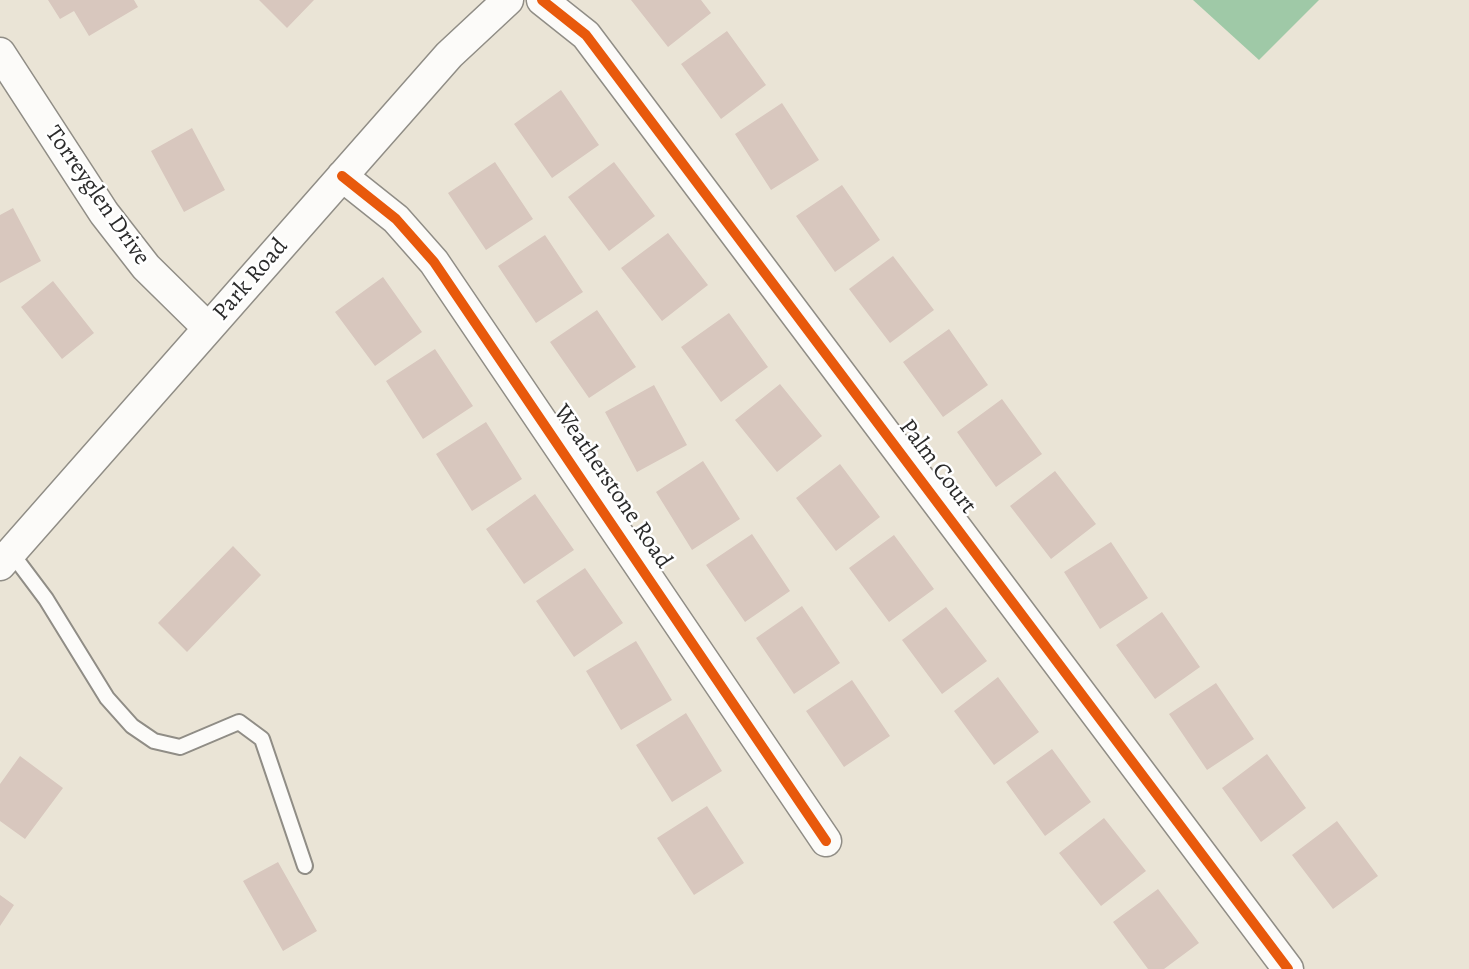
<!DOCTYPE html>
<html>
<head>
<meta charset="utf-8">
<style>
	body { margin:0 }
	canvas { display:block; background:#eae4d6 }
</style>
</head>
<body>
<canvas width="1469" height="969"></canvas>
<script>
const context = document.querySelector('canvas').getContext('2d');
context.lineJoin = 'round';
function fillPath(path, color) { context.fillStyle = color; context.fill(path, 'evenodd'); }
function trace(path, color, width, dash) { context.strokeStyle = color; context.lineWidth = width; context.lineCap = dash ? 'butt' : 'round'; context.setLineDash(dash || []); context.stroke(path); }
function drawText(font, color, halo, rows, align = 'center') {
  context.font = font + ' Alegreya,serif'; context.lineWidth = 5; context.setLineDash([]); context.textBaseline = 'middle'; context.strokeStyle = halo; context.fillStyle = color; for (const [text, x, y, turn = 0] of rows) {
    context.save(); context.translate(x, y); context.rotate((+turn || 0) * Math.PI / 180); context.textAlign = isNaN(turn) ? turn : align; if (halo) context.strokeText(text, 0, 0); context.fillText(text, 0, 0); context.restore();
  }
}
const forest = new Path2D(`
	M1193 0H1319L1259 60Z`);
const building = new Path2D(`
	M48 0H134L138 7 89 36 74 11 60 19Z
	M259 0H314L287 28Z
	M631 0H701L711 13 668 47Z
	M727 31 766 85 721 119 681 64Z
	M561 90 599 145 552 178 514 124Z
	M782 103 819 160 771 190 735 134Z
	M192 128 225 190 184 212 151 151Z
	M495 162 533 219 486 250 448 193Z
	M614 162 655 216 609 251 568 197Z
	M842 185 880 240 835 272 796 216Z
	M13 208 41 261 0 283V215Z
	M668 233 708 285 662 321 621 268Z
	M545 235 583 292 536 323 498 266Z
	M893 256 934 310 890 343 849 289Z
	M383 277 422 332 375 366 335 312Z
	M53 281 94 333 62 359 21 307Z
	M597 310 636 367 589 398 550 342Z
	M729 313 768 367 721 402 681 347Z
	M949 329 988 385 943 417 903 362Z
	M435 349 473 406 423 439 386 381Z
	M780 384 822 436 777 472 735 420Z
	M654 385 687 445 637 472 605 412Z
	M1002 399 1042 454 996 487 957 432Z
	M486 422 522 479 472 511 436 454Z
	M703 461 740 519 692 550 656 492Z
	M840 464 880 517 836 551 796 498Z
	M1055 471 1096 524 1051 559 1010 506Z
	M535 494 574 550 524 584 486 529Z
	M752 534 790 591 745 622 706 565Z
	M894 535 934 589 889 622 849 568Z
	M1111 542 1148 598 1100 629 1064 572Z
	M233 546 261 575 187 652 158 623Z
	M585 568 623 623 574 657 536 601Z
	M802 606 840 663 794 694 756 638Z
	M946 607 987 661 942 694 902 640Z
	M1162 612 1200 667 1155 699 1116 645Z
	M636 641 672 700 621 730 586 671Z
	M998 677 1039 732 994 765 954 711Z
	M852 680 890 736 844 767 806 711Z
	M1216 683 1254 739 1207 770 1169 714Z
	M686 713 722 771 672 802 636 745Z
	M1052 749 1091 802 1045 836 1006 782Z
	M1267 754 1306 808 1261 842 1222 788Z
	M20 756 63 788 25 839 0 821V784Z
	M707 806 744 863 694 895 657 838Z
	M1104 818 1146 871 1101 906 1059 853Z
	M1337 821 1378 876 1333 909 1292 855Z
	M278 862 317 931 283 951 243 881Z
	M1158 889 1199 943 1164 969H1148L1113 922Z
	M0 895 14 905 0 926Z`);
const lane = new Path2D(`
	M10 551 46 599 107 698 132 726 154 741 180 747 239 722 262 739 305 866`);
const street = new Path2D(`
	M542 0 586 35 1288 969
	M0 53 104 213 146 267 208 328
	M342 176 396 219 434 262 826 841
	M0 565 449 55 508 0`);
const cycleway = new Path2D(`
	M542 0 586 35 1288 969
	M342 176 396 219 434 262 826 841`);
const streetNames = [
	["Torreyglen Drive",97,196,55],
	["Park Road",251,280,-49],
	["Palm Court",937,467,53],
	["Weatherstone Road",612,487,56]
];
fillPath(forest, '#9fc9a7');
fillPath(building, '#d8c7be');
trace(lane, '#908d86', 18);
trace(street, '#908d86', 33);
trace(lane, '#fcfbf9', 14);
trace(street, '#fcfbf9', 30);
trace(cycleway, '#e8590c', 10);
drawText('24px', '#2b2b2b', '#fff', streetNames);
</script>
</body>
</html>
